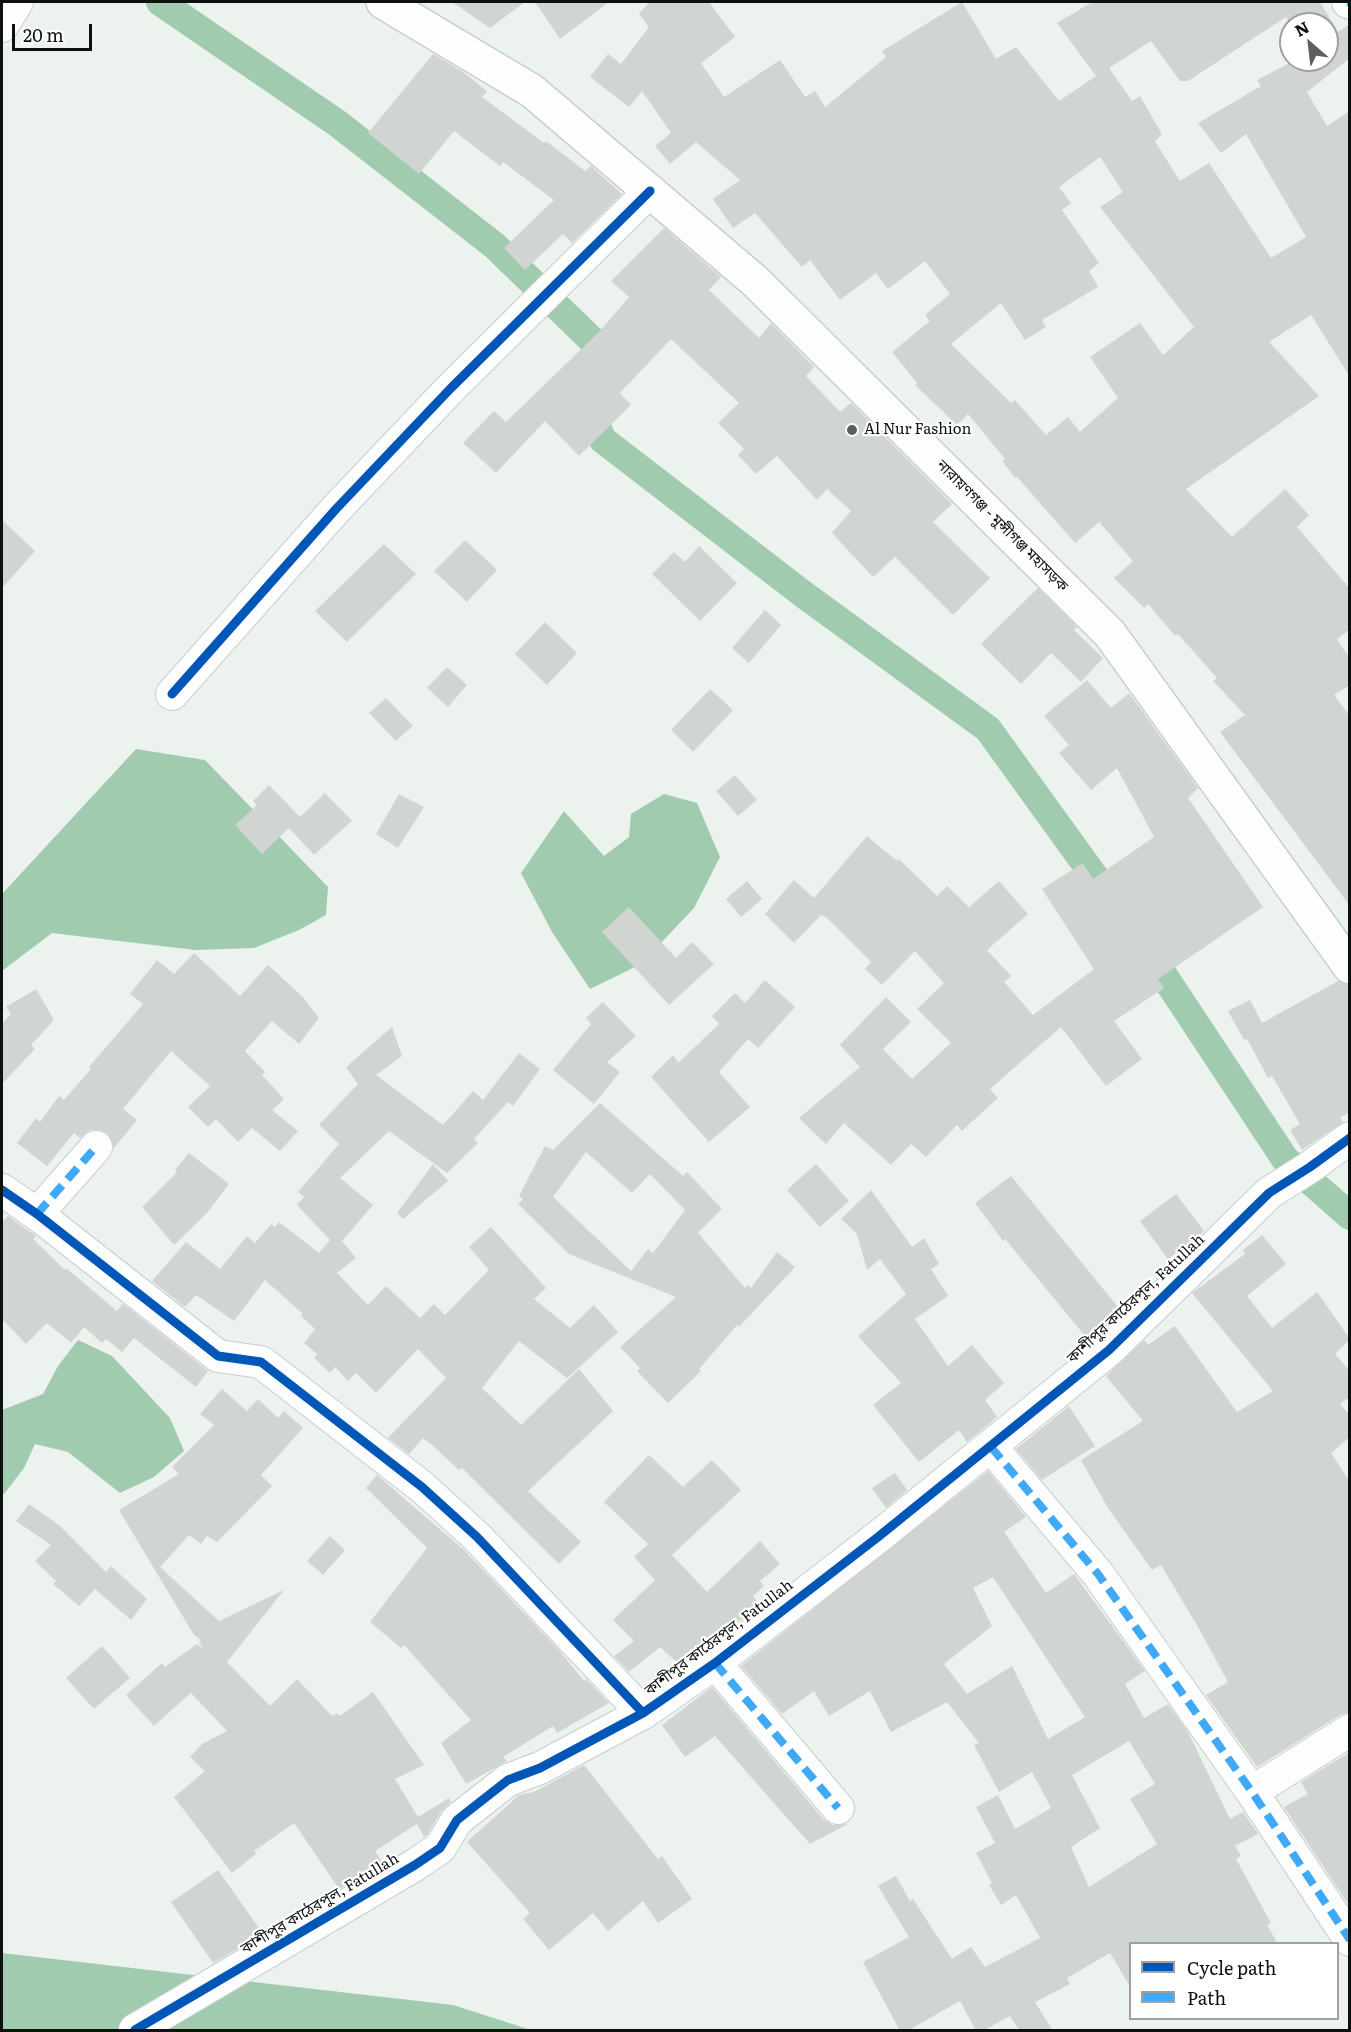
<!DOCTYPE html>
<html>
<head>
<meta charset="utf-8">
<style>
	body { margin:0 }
	#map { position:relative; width:1351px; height:2032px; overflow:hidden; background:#ecf2ee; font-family:Literata,serif }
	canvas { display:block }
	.frame { position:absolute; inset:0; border:3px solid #0e120f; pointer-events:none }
	.legend { position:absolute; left:1129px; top:1942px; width:210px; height:78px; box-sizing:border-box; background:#fff; border:2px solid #9fa09f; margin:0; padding:8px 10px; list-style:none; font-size:18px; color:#0e120f }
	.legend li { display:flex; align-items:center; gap:12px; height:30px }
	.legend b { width:30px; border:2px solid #9fa09f }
	.north { position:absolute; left:1279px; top:12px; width:60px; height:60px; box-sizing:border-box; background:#fff; border:2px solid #9fa09f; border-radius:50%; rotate:332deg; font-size:16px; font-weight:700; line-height:24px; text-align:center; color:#0e120f }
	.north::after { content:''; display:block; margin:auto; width:21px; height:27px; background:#5c605d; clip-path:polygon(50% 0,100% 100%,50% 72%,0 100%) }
	.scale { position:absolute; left:12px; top:24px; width:80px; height:27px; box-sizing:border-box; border:3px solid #0e120f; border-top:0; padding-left:8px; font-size:18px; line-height:21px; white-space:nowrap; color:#0e120f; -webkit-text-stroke:4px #fff; paint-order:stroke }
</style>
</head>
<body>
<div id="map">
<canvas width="1351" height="2032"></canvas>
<div class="frame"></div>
<ul class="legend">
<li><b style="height:8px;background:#0057b8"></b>Cycle path</li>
<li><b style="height:8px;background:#3fa9f5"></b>Path</li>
</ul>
<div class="north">N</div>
<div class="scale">20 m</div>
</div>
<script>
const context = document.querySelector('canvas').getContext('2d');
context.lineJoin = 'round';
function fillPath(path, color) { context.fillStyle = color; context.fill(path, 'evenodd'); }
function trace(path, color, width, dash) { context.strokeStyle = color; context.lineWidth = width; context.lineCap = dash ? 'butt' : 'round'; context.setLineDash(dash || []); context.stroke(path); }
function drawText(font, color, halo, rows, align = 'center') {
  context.font = font + ' Literata,"Noto Sans Bengali",serif'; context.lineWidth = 4.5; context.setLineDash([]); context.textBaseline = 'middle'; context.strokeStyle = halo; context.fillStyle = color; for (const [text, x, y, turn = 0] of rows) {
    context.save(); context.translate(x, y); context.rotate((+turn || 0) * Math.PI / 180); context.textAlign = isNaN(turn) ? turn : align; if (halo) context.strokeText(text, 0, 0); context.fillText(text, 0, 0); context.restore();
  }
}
const water = new Path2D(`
	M136 749 205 760 328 887 326 915 299 930 254 948 195 950 52 933 2 971V894Z
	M664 794 697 803 720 857 694 908 641 964 590 989 552 932 521 873 564 811 604 856 629 837 631 814Z
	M78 1340 112 1356 170 1418 184 1451 154 1477 120 1493 68 1452 35 1444 24 1468 4 1494 2 1493V1410L43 1394 58 1366Z
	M2 1953 453 2005 531 2030H2Z`);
const canal = new Path2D(`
	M160 2 337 123 495 246 602 350 581 393 603 440 803 594 988 729 1118 909
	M1143 944 1285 1159 1350 1216`);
const building = new Path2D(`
	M452 2H525L490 28Z
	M535 2H609L560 39Z
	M649 2H709L735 37 701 63 724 97 780 60 805 97 815 91 825 107 886 57 882 51 962 2 996 59 1016 47 1059 101 1096 76 1057 23 1092 2H1320L1338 32 1350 24V58L1307 92 1327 126 1350 111V377L1311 315 1269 342 1319 396 1186 489 1232 537 1285 489 1309 515 1297 527 1350 589V629L1337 639 1350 659V685L1334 695 1350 716V906L1220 732 1245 715 1213 681 1217 678 1178 634 1175 636 1148 604 1144 608 1114 578 1133 561 1099 522 1075 543 1017 477 1015 478 1002 461 1005 459 968 414 957 425 915 385 917 383 892 352 930 321 925 315 950 294 925 261 888 289 876 273 840 300 810 260 802 267 755 213 733 228 713 199 740 180 696 142 670 164 655 146 671 133 642 91 629 107 590 77 608 54 621 64 649 27 639 14ZM1286 17 1291 26 1327 24V60H1295L1257 80 1261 86 1198 123 1221 153 1246 134 1306 237 1271 258 1209 163 1180 181 1155 141 1162 134 1140 96 1132 101 1109 68 1151 41 1180 81H1188ZM1100 157 1123 192 1100 207 1194 327 1163 355 1140 323 1090 357 1118 398 1080 432 1068 417 1046 435 1015 400 1011 403 951 344 1001 303 1025 340 1046 327 1042 320 1098 287 1089 271 1099 263 1062 210 1071 203 1059 187Z
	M433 54 463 72 487 91 482 97 544 143 546 141 585 171 591 166 622 194 572 243 563 234 525 270 504 248 554 200 503 162 500 166 454 131 419 174 368 133Z
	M664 228 721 277 709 290 759 338 771 323 814 367 806 376 840 412 851 403 952 504 933 522 990 578 953 615 895 557 873 577 832 533 851 511 827 489 817 500 777 456 756 474 738 455 744 449 718 423 739 403 671 339 620 393 631 405 579 456 545 421 496 473 463 443 494 411 506 422 599 332 629 297 611 281Z
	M2 520 35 551 2 588Z
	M465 540 497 570 467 602 434 571Z
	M384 544 416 574 347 642 315 611Z
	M699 546 737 583 700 621 652 574 674 552 685 562Z
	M1038 588 1077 627 1074 630 1103 658 1081 682 1051 653 1021 684 981 644Z
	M765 610 781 625 749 663 732 648Z
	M545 622 577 653 547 685 515 654Z
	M447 667 467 685 448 707 427 688Z
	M1087 680 1111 708 1129 693 1198 788 1188 798 1263 907 1158 979 1164 988 1114 1021 1142 1059 1106 1086 1061 1027 990 1089 998 1098 962 1131 957 1125 926 1157 911 1144 891 1165 844 1123 826 1144 799 1118 860 1067 840 1045 886 997 911 1022 883 1049 912 1079 951 1043 917 1009 944 983 915 951 882 985 865 969 871 962 826 917 821 915 794 943 765 914 794 880 814 898 867 836 897 861 899 859 937 896 947 886 969 907 999 881 1028 914 987 950 1011 976 1004 982 1033 1015 1094 969 1042 889 1083 863 1093 879 1154 837 1117 768 1091 790 1059 753 1069 745 1044 716Z
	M710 689 733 710 693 752 671 730Z
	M386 698 413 726 396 741 369 713Z
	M735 775 757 800 738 816 716 791Z
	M269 785 300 817 325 793 352 821 314 855 289 828 262 854 235 825 257 805 253 801Z
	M399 794 424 807 398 848 376 834Z
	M747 881 762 899 741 917 726 899Z
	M629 907 676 958 692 942 714 964 669 1005 602 932Z
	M194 953 240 996 268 965 303 997 319 1018 299 1044 272 1021 245 1051 265 1072 262 1075 284 1099 272 1110 298 1131 280 1151 252 1128 238 1142 216 1119 208 1127 188 1107 210 1086 171 1051 123 1109 137 1120 114 1148 108 1134 100 1130H90L80 1138 74 1133 47 1166 17 1143 36 1118 40 1122 59 1096 64 1100 91 1069 89 1067 143 1004 130 994 157 960 174 974Z
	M765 980 795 1007 758 1048 748 1039 719 1072 750 1107 709 1142 651 1077 673 1055 678 1063 719 1024 712 1016 735 993 745 1003Z
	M1338 981 1350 985V1112L1340 1117 1343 1122 1302 1150 1290 1130 1300 1124 1272 1076 1268 1078 1247 1039 1244 1040 1228 1011 1250 1000 1262 1023Z
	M36 989 54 1020 31 1045 35 1049 2 1084V1024L11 1014 6 1007Z
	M603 1002 636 1036 607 1062 620 1072 594 1104 553 1070 591 1024 586 1018Z
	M392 1027 402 1056 376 1075 443 1125 473 1091 483 1100 519 1053 540 1069 513 1106 508 1102 474 1139 478 1143 447 1173 389 1131 340 1178 373 1205 342 1241 356 1258 337 1273 368 1305 386 1286 420 1318 434 1304 445 1315 489 1270 469 1247 491 1227 546 1288 534 1299 570 1328 594 1305 618 1332 567 1378 519 1341 482 1388 521 1425 579 1369 613 1411 528 1491 581 1542 559 1564 462 1468 459 1470 432 1445 423 1438 409 1454 388 1438 446 1378 418 1349 376 1393 356 1373 348 1381 335 1367 330 1373 314 1358 317 1354 304 1343 315 1329 301 1316 303 1314 265 1280 234 1321 196 1295 185 1307 152 1281 186 1242 220 1269 247 1236 255 1243 271 1224 275 1227 279 1222 319 1253 330 1240 297 1205 304 1197 298 1192 339 1144 319 1125 358 1084 346 1067Z
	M600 1103 683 1176 687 1172 722 1209 698 1233 745 1288 748 1285 751 1288 777 1252 795 1267 739 1327 737 1325 699 1369 701 1371 668 1403 637 1371 640 1368 620 1347 676 1297 569 1254 518 1204 523 1199 519 1196 545 1146 553 1150ZM586 1152 632 1193 650 1174 685 1210 653 1253 648 1249 631 1271 553 1197Z
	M189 1153 229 1184 207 1213 174 1245 142 1207 177 1172 175 1170Z
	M433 1164 448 1181 403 1219 397 1213Z
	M816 1164 849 1201 820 1227 787 1190Z
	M1011 1176 1122 1312 1090 1342 1005 1239 1003 1241 975 1203Z
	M871 1190 912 1247 924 1238 939 1264 931 1269 948 1296 915 1319 948 1366 972 1345 1004 1383 985 1400 997 1417 967 1442 959 1430 919 1462 873 1405 901 1383 858 1336 906 1294 880 1259 867 1270 857 1234 841 1219Z
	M1176 1194 1204 1231 1168 1259 1140 1221Z
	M8 1216 36 1236 33 1239 65 1270 66 1268 117 1311 123 1304 208 1371 196 1387 134 1338 122 1352 106 1339 102 1343 84 1327 71 1343 47 1323 26 1344 2 1319V1222Z
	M1262 1235 1286 1264 1247 1296 1272 1328 1317 1292 1350 1339 1335 1354 1350 1371V1397L1340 1404 1350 1416V1437L1331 1453 1350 1482V1712L1340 1715 1257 1767 1206 1695 1228 1682 1198 1627 1161 1565 1152 1570 1108 1508 1081 1460 1143 1421 1106 1376 1144 1340 1148 1345 1175 1326 1237 1412 1273 1391 1192 1293 1245 1254 1243 1250Z
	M222 1389 247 1411 258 1399 278 1418 284 1411 303 1428 261 1475 272 1486 217 1542 207 1536 201 1544 189 1535 160 1567 219 1621 284 1590 227 1662 270 1706 297 1679 332 1716 338 1713 340 1716 373 1692 424 1765 395 1779 418 1817 449 1798 451 1802 442 1810 427 1835 424 1837 417 1824 375 1851 383 1863 339 1889 294 1823 254 1851 256 1854 232 1873 174 1797 205 1771 190 1757 202 1744 227 1731 191 1693 154 1726 126 1695 162 1663 165 1667 197 1644 204 1650 199 1642 201 1640 194 1635 119 1510 179 1474 172 1467 214 1425 200 1414Z
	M1069 1406 1095 1446 1042 1480 1016 1449Z
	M649 1455 683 1487 712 1460 741 1490 672 1555 707 1592 760 1541 780 1564 760 1581 764 1586 753 1596 760 1605 704 1648 680 1665 660 1647 629 1672 614 1656 634 1641 613 1620 655 1580 634 1557 648 1544 604 1502Z
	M988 1471 1026 1517 1004 1532 1046 1593 1074 1574 1145 1671 1125 1684 1144 1718 1168 1704 1188 1732 1230 1819 1243 1812 1258 1834 1235 1846 1241 1856 1236 1859 1271 1923 1267 1925 1278 1944H1131V1988L1110 1953 1067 1978 1070 1984 1035 2002 1053 2031H1020L1010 2016 983 2031H976L960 2001 907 2031H900L863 1962 909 1937 878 1886 896 1876 910 1901 913 1899 952 1959 971 1947 985 1967 1040 1938 1016 1895 1001 1905 989 1885 992 1883 976 1853 995 1843 976 1807 998 1795 1015 1829 1051 1808 1032 1772 999 1792 974 1745 979 1743 947 1702 891 1732 870 1691 829 1716 814 1691 782 1714 741 1666ZM993 1577 1085 1717 1048 1739 1012 1666 967 1694 944 1664 992 1626 973 1588ZM1129 1741 1155 1784 1130 1799 1157 1844 1089 1887 1071 1847 1100 1828 1072 1775Z
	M895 1473 907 1490 886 1508 872 1488Z
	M377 1475 464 1550 559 1650 584 1681 586 1679 609 1703 557 1733 553 1726 503 1757 507 1761 466 1784 441 1743 471 1720 404 1645 401 1648 370 1622 427 1548 366 1488Z
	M29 1504 59 1525 106 1572 111 1566 147 1599 131 1620 95 1589 79 1606 53 1584 56 1581 35 1561 51 1545 16 1521Z
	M330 1536 345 1550 323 1575 307 1561Z
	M102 1646 130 1678 94 1709 66 1678Z
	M712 1687 824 1820 833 1825 848 1824 810 1844 715 1736 685 1757 662 1725Z
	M1350 1752V1907L1284 1807 1308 1794 1301 1782Z
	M584 1765 658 1859 662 1856 692 1899 658 1923 643 1901 608 1931 593 1913 549 1950 523 1919 530 1913 467 1842 519 1795 534 1792Z
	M218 1870 263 1934 213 1963 171 1902Z`);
const minor = new Path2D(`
	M1348 2 1350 3
	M2 26 17 2
	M172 694 336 509 451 388 650 191
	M2 1190 37 1214 218 1356 261 1362 422 1487 477 1537 643 1713
	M37 1214 96 1147
	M991 1447 1098 1574 1252 1792 1350 1940
	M715 1663 838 1808
	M1252 1792 1350 1730
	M135 2030 415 1865 440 1848 457 1820 508 1780 540 1768 643 1713 715 1663 878 1537 1109 1350 1269 1193 1310 1167 1350 1138`);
const major = new Path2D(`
	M383 2 532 91 756 282 1110 634 1350 967`);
const quiet = new Path2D(`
	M1348 2 1350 3
	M37 1214 96 1147
	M991 1447 1098 1574 1252 1792 1350 1940
	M715 1663 838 1808`);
const cycleway = new Path2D(`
	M172 694 336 509 451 388 650 191
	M2 1190 37 1214 218 1356 261 1362 422 1487 477 1537 643 1713
	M135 2030 415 1865 440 1848 457 1820 508 1780 540 1768 643 1713 715 1663 878 1537 1109 1350 1269 1193 1310 1167 1350 1138`);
const markers = [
	[852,430,6,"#5c605d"]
];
const poiNames = [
	["Al Nur Fashion",864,430]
];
const streetNames = [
	["নারায়ণগঞ্জ - মুন্সীগঞ্জ মহাসড়ক",1002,526,45],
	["কাশীপুর কাঠেরপুল, Fatullah",1136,1299,-43],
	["কাশীপুর কাঠেরপুল, Fatullah",719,1638,-37],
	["কাশীপুর কাঠেরপুল, Fatullah",320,1904,-31]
];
fillPath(water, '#a1cbaf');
trace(canal, '#a1cbaf', 28);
fillPath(building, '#d0d5d2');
trace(minor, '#cacecb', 34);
trace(major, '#cacecb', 36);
trace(minor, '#fcfdfc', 32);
trace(major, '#fcfdfc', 33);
trace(quiet, '#3fa9f5', 8, [15, 8]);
trace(cycleway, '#0057b8', 9);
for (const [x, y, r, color] of markers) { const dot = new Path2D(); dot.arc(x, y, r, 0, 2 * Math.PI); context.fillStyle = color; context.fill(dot); trace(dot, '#fff', 2); }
drawText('15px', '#0e120f', '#fff', poiNames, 'left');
drawText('15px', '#0e120f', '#fff', streetNames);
</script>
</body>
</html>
